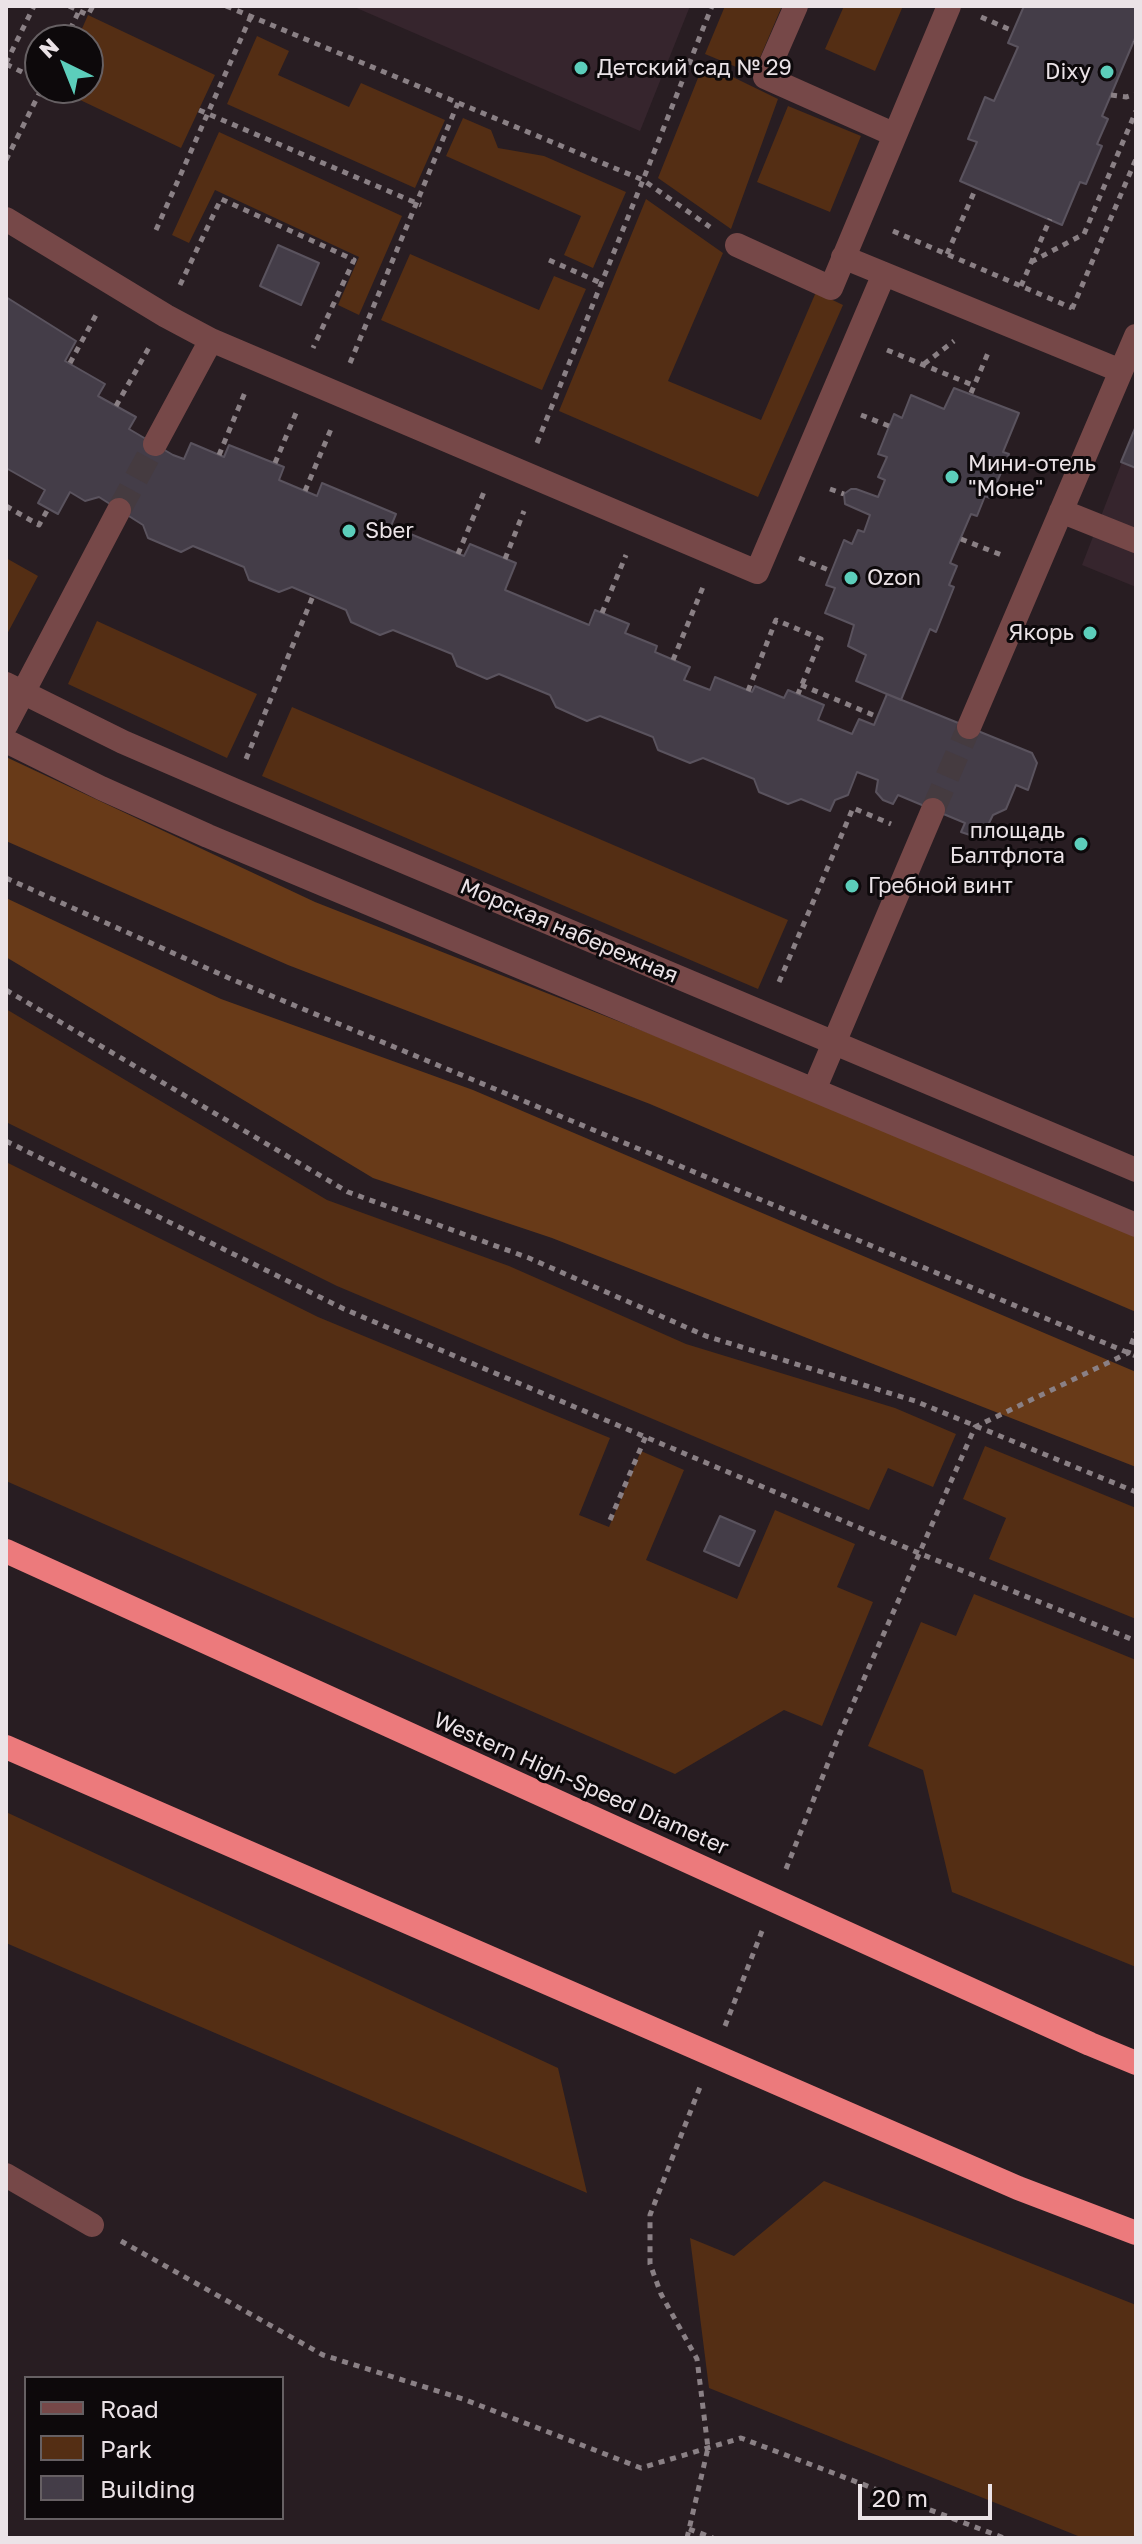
<!DOCTYPE html>
<html>
<head>
<meta charset="utf-8">
<style>
	body { margin:0 }
	#map { position:relative; width:1142px; height:2544px; overflow:hidden; background:#281d22; font-family:"Golos Text",sans-serif }
	canvas { display:block }
	.frame { position:absolute; inset:0; border:8px solid #ebe3e7; pointer-events:none }
	.legend { position:absolute; left:24px; top:2376px; width:260px; height:144px; box-sizing:border-box; background:#0d090b; border:2px solid #666063; margin:0; padding:10px 14px; list-style:none; font-size:24px; color:#ebe3e7 }
	.legend li { display:flex; align-items:center; gap:16px; height:40px }
	.legend b { width:40px; border:2px solid #666063 }
	.north { position:absolute; left:24px; top:24px; width:80px; height:80px; box-sizing:border-box; background:#0d090b; border:2px solid #666063; border-radius:50%; rotate:317deg; font-size:22px; font-weight:700; line-height:32px; text-align:center; color:#ebe3e7 }
	.north::after { content:''; display:block; margin:auto; width:28px; height:36px; background:#5ccebb; clip-path:polygon(50% 0,100% 100%,50% 72%,0 100%) }
	.scale { position:absolute; left:858px; top:2484px; width:134px; height:36px; box-sizing:border-box; border:4px solid #ebe3e7; border-top:0; padding-left:10px; font-size:24px; line-height:28px; white-space:nowrap; color:#ebe3e7; -webkit-text-stroke:6px #0d090b; paint-order:stroke }
</style>
</head>
<body>
<div id="map">
<canvas width="1142" height="2544"></canvas>
<div class="frame"></div>
<ul class="legend">
<li><b style="height:10px;background:#764848"></b>Road</li>
<li><b style="height:22px;background:#542e14"></b>Park</li>
<li><b style="height:22px;background:#443d48"></b>Building</li>
</ul>
<div class="north">N</div>
<div class="scale">20 m</div>
</div>
<script>
const context = document.querySelector('canvas').getContext('2d');
context.lineJoin = 'round';
function fillPath(path, color) { context.fillStyle = color; context.fill(path, 'evenodd'); }
function trace(path, color, width, dash) { context.strokeStyle = color; context.lineWidth = width; context.lineCap = dash ? 'butt' : 'round'; context.setLineDash(dash || []); context.stroke(path); }
function drawText(font, color, halo, rows, align = 'center') {
  context.font = font + ' "Golos Text",sans-serif'; context.lineWidth = 6; context.setLineDash([]); context.textBaseline = 'middle'; context.strokeStyle = halo; context.fillStyle = color; for (const [text, x, y, turn = 0] of rows) {
    context.save(); context.translate(x, y); context.rotate((+turn || 0) * Math.PI / 180); context.textAlign = isNaN(turn) ? turn : align; if (halo) context.strokeText(text, 0, 0); context.fillText(text, 0, 0); context.restore();
  }
}
const built = new Path2D(`
	M352 6H690L640 131Z
	M1136 426V587L1082 565Z`);
const green = new Path2D(`
	M725 6H782L753 74 705 54Z
	M844 6H903L875 71 825 49Z
	M88 15 215 75 181 148 55 88H88V40H77Z
	M257 36 289 51 278 75 349 107 361 83 445 120 415 188 227 104Z
	M704 63 778 99 731 229 658 178Z
	M788 106 861 136 830 212 757 182Z
	M463 118 491 130 498 148 544 156 626 192 593 268 564 255 581 216 446 156Z
	M219 132 402 216 359 315 338 305 359 257 215 190 189 243 172 235Z
	M646 199 723 253 668 381 761 420 816 292 843 305 758 497 559 411Z
	M410 254 539 310 554 276 586 289 542 390 381 320Z
	M6 558 38 576 6 636Z
	M97 621 257 694 227 758 68 684Z
	M292 707 788 920 758 989 262 776Z
	M6 1009 327 1200 509 1266 686 1344 895 1408 956 1434 933 1487 888 1468 869 1510 337 1286 6 1122Z
	M6 1162 318 1317 610 1438 579 1515 609 1527 641 1451 684 1470 646 1560 737 1599 775 1510 855 1544 837 1587 873 1602 822 1726 784 1710 675 1774 6 1481Z
	M985 1446 1136 1508V1619L989 1559 1006 1518 963 1499Z
	M974 1594 1136 1660V1967L952 1892 923 1770 868 1746 921 1622 956 1636Z
	M6 1812 558 2068 587 2193 6 1943Z
	M824 2181 1136 2305V2538H1083L709 2388 690 2238 734 2256Z`);
const forest = new Path2D(`
	M6 757 315 902 661 1038 1136 1235V1312L650 1104 288 965 6 841Z
	M6 898 221 999 473 1090 1136 1372V1467L552 1238 373 1178 6 957Z`);
const building = new Path2D(`
	M1024 6H1136V36L1102 116 1108 119 1097 144 1102 146 1086 184 1080 182 1062 225 960 181 977 142 968 139 985 97 994 101 1018 47 1008 43Z
	M278 245 319 263 301 305 260 286Z
	M6 297 76 341 65 361 105 384 98 396 136 417 129 429 173 455 184 459 191 443 224 457 229 445 284 467 279 480 317 496 322 483 396 514 391 526 464 556 470 544 516 563 505 590 589 625 595 610 629 624 625 633 657 646 655 652 690 667 684 680 710 690 715 677 752 692 755 686 784 698 788 690 824 705 818 720 852 734 859 719 874 725 887 694 1032 753 1037 763 1028 790 1016 785 1006 809 993 815 984 833 976 837 961 832 965 823 898 795 893 804 883 800 876 792 878 780 857 772 848 795 835 800 830 811 801 799 788 804 759 792 754 779 703 758 690 763 658 750 653 737 600 716 587 721 556 707 550 695 499 674 487 679 457 666 452 654 393 630 380 635 351 622 346 610 292 587 279 592 249 580 244 567 193 546 181 552 148 538 143 525 99 497 85 501 70 492 58 514 38 503 45 490 6 468Z
	M954 388 1019 413 1003 452 1009 454 990 498 985 496 977 516 971 514 950 563 957 566 949 585 954 587 936 632 930 629 901 700 856 681 866 655 848 646 854 625 825 613 835 588 826 585 844 540 852 544 858 530 864 532 870 515 845 504 844 494 851 489H856L878 497 885 480 878 477 887 457 878 454 894 414 902 418 911 395 944 409Z
	M1136 426V468L1121 462Z
	M720 1516 755 1531 739 1566 704 1551Z`);
const minorTunnel = new Path2D(`
	M119 510 155 444
	M933 810 969 727`);
const path = new Path2D(`
	M69 6 88 15 93 6
	M226 6 643 180 712 6
	M981 17 1013 31
	M65 40 79 11
	M1135 40 1136 41
	M6 63 34 6
	M6 64 40 81
	M1111 95 1126 97 1136 94
	M199 110 421 205
	M6 160 42 88
	M156 230 251 16
	M893 231 1072 308
	M947 254 976 188
	M549 260 601 283
	M1031 262 1084 234 1136 111
	M180 285 221 199 354 260 313 348
	M1021 286 1050 219
	M1072 309 1136 159
	M887 350 975 386
	M70 363 96 315
	M350 363 458 103
	M924 364 954 341
	M971 393 988 353
	M116 406 151 344
	M861 415 889 426
	M537 443 643 180 710 227
	M219 455 246 390
	M275 463 296 413
	M830 489 844 494
	M305 491 331 429
	M6 506 39 525 48 509
	M961 539 1004 556
	M458 554 484 492
	M799 558 831 571
	M505 559 524 511
	M602 613 626 555
	M673 660 703 587
	M801 685 878 717
	M748 691 776 620 821 639 798 694
	M246 759 313 596
	M6 878 231 979 1136 1356
	M779 982 853 808 891 824
	M6 990 348 1192 529 1258 706 1336 915 1401 1136 1492
	M6 1141 344 1309 921 1554 1136 1641
	M610 1520 646 1436
	M786 1869 840 1733 975 1427 1128 1353 1136 1332
	M725 2026 762 1931
	M121 2241 323 2355 463 2399 641 2468 741 2438 1004 2538
	M689 2529 713 2538
	M687 2538 708 2448 697 2359 661 2294 650 2264V2215L700 2087`);
const minor = new Path2D(`
	M796 6 765 77 893 134
	M6 219 166 316 211 340 757 572 884 274
	M737 245 831 288 949 6
	M843 257 1121 371
	M155 444 211 340
	M1061 511 1136 541
	M6 684 123 742 234 790 1136 1170
	M6 725 119 510
	M969 727 1136 336
	M6 741 101 788 208 836 1136 1225
	M814 1090 933 810
	M6 2175 92 2225`);
const highway = new Path2D(`
	M6 1551 1090 2044 1136 2063
	M6 1747 1018 2188 1136 2233`);
const markers = [
	[581,68,8,"#5ccebb"],
	[1107,72,8,"#5ccebb"],
	[952,477,8,"#5ccebb"],
	[349,531,8,"#5ccebb"],
	[851,578,8,"#5ccebb"],
	[1090,633,8,"#5ccebb"],
	[1081,844,8,"#5ccebb"],
	[852,886,8,"#5ccebb"]
];
const poiNames = [
	["Детский сад № 29",597,68],
	["Dixy",1091,72,"right"],
	["Мини-отель",968,464],
	["\"Моне\"",968,489],
	["Sber",365,531],
	["Ozon",867,578],
	["Якорь",1074,633,"right"],
	["площадь",1065,831,"right"],
	["Балтфлота",1065,856,"right"],
	["Гребной винт",868,886]
];
const streetNames = [
	["Морская набережная",569,931,23],
	["Western High-Speed Diameter",581,1784,24]
];
fillPath(built, '#36252d');
fillPath(green, '#542e14');
fillPath(forest, '#683a18');
fillPath(building, '#443d48');
trace(building, '#5a535e', 2);
trace(minorTunnel, '#453b40', 24, [24, 12]);
trace(path, '#8a8085', 5, [6, 6]);
trace(minor, '#764848', 24);
trace(highway, '#ec7a7c', 24);
for (const [x, y, r, color] of markers) { const dot = new Path2D(); dot.arc(x, y, r, 0, 2 * Math.PI); context.fillStyle = color; context.fill(dot); trace(dot, '#0d090b', 3); }
drawText('22px', '#ebe3e7', '#0d090b', poiNames, 'left');
drawText('22px', '#ebe3e7', '#0d090b', streetNames);
</script>
</body>
</html>
